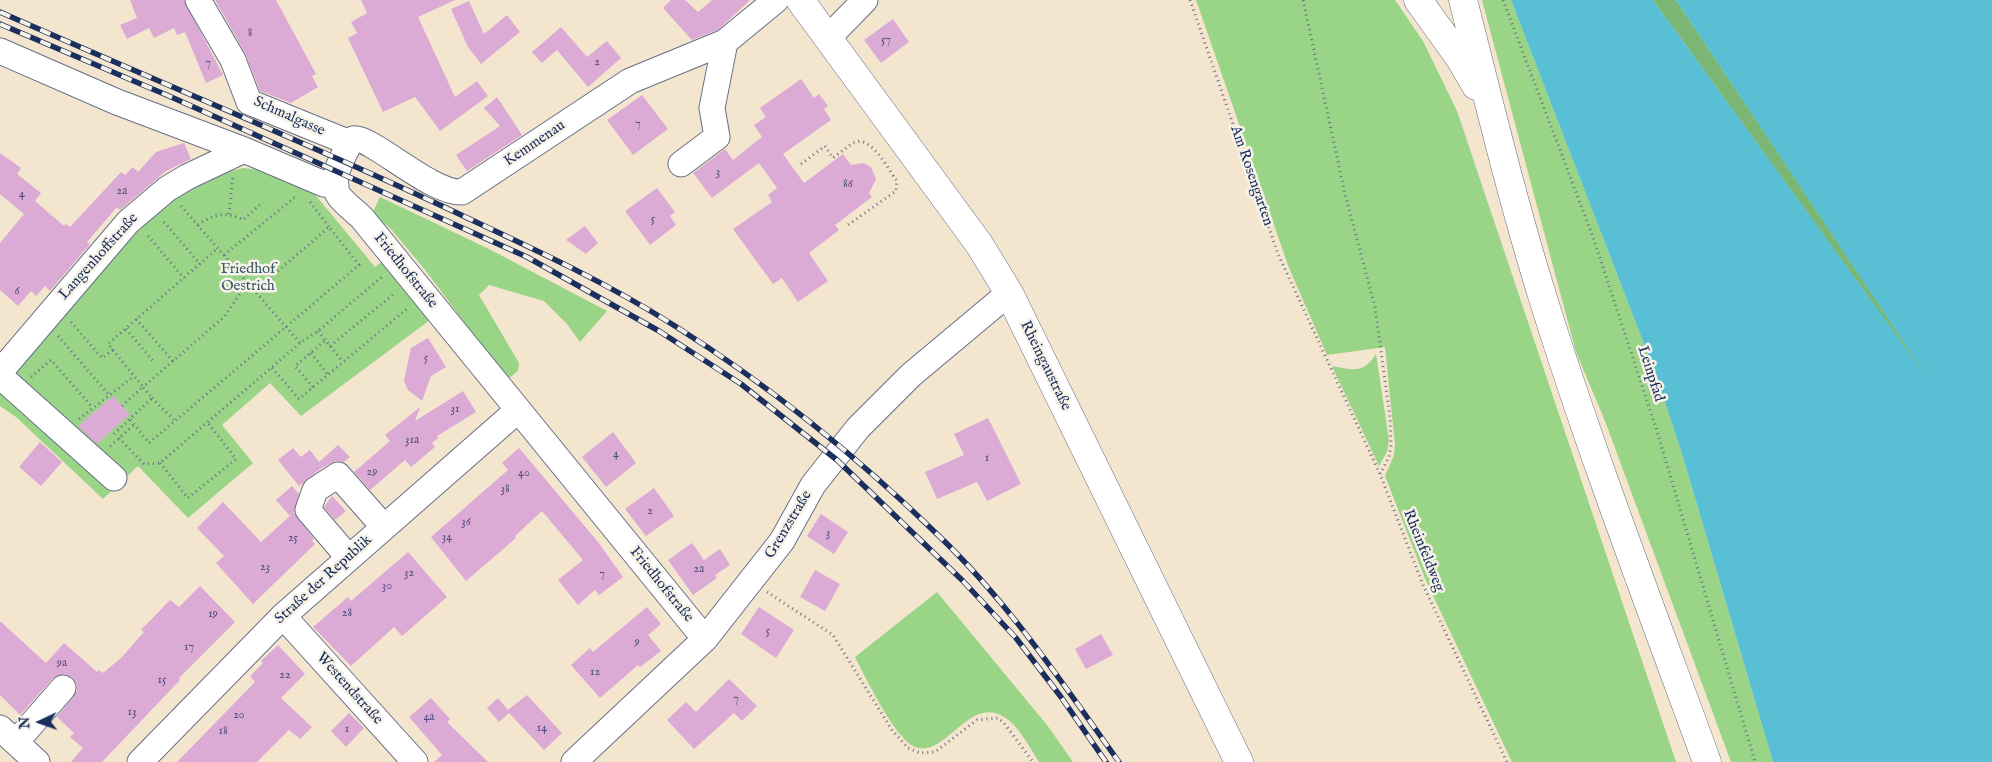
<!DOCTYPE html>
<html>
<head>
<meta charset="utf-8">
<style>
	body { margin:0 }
	#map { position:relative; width:1992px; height:762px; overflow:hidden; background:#f4e5ce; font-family:"IM FELL English",serif }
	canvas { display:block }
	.north { position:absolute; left:15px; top:697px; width:50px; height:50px; -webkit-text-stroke:4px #f7f3e8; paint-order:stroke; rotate:267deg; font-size:14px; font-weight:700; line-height:20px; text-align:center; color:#1b2f5e }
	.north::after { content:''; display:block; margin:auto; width:18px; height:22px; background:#1b2f5e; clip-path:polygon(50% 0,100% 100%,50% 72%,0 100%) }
</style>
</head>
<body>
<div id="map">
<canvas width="1992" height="762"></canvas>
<div class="north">N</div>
</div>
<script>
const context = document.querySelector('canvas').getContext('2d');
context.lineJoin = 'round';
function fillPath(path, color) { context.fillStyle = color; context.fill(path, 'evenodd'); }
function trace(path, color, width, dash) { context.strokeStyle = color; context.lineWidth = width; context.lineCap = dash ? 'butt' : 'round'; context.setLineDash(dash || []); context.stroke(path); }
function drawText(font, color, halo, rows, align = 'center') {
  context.font = font + ' "IM FELL English",serif'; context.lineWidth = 5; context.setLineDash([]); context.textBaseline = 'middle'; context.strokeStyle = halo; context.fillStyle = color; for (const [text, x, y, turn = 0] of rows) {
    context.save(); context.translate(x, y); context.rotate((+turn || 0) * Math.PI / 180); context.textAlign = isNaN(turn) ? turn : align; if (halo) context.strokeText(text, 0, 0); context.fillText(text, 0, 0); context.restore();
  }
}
const green = new Path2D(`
	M1196 0H1395L1423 41 1457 111 1676 762H1512L1426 581 1385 476 1394 455 1395 445 1385 347 1327 355 1289 268Z
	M1482 0H1511L1656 375 1683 457 1773 762H1731L1605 421 1576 352Z
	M244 168 265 171 312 191 375 267 382 262 430 320 301 416 270 383 222 425 253 463 188 518 138 466 103 499 16 417 0 406V392L6 382C33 351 60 320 86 289 130 239 175 181 244 168Z
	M380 197 489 249 607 311 580 342 567 324 544 301 489 285 479 295 519 363 518 371 507 380 426 271 391 229 372 214Z
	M1376 354 1389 440 1387 452 1379 466 1332 366C1354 370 1363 374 1376 354Z
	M937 592 1047 725 1073 762H1039C1030 748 1019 726 1004 717 968 694 944 762 913 746 893 735 866 678 855 657Z`);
const forest = new Path2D(`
	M1653 0H1676L1940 396Z`);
const water = new Path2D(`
	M1511 0H1653L1929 380 1676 0H1992V762H1773L1683 457 1656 375Z`);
const building = new Path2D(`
	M130 0H184L223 75 206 83 185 32 177 35 174 28 154 38 149 28 127 39 120 25 137 18Z
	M215 0H276L316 74 312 76 318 87 291 103 260 91 245 53Z
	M361 0H455L418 17 455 97 477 81 488 96 440 131 415 97 383 112 348 38 357 33 351 22 367 13Z
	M671 0H685L698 12 712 0H750L718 30 692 40 663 8Z
	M469 1 484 34 507 15 520 32 481 64 468 47 451 9Z
	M893 19 909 42 881 63 864 40Z
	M561 27 587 57 607 41 621 58 588 87 557 50 542 63 532 52Z
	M801 79 814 98 819 94 828 106 824 109 831 120 783 154 804 183 843 154 851 165 863 163 871 167 876 179 869 193 872 197 835 225 839 230 809 253 828 281 798 302 782 278 773 284 733 229 772 202 768 195 777 188 759 163 712 198 693 173 725 149 733 160 762 137 754 125 766 117 760 108Z
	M642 95 668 129 633 155 607 120Z
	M497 97 522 135 467 171 456 155 500 126 484 108Z
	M184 143 191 159 166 171 120 210 117 207 87 242 90 244 50 291 45 286 36 296 31 291 18 306 0 290V243L24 214 0 194V153L21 168 17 174 41 193 35 201 64 226 66 224 70 227 121 172 125 175 133 167 138 172 156 152Z
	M657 188 675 212 670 216 676 225 650 245 625 211Z
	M585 226 598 243 586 254 566 240Z
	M428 338 446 367 431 376 422 401 408 390 404 381 411 348Z
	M463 391 476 412 437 436 438 438 432 443 435 447 411 467 405 460 370 490 354 472 390 441 385 435 420 407 415 421Z
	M113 396 130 414 97 444 78 426Z
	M988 418 1021 484 987 501 977 482 937 499 925 472 964 455 954 434Z
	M613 432 636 463 606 487 582 457Z
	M40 442 62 462 41 486 19 467Z
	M338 445 350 457 344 462 336 461 323 467 299 486 278 460 293 448 301 457 310 450 319 462Z
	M519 448 598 542 623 577 599 595 595 590 578 605 558 580 583 560 542 511 515 536 516 538 466 581 431 537 508 470 502 463Z
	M292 486 299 494 294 513 314 539 312 541 315 544 253 604 216 563 224 556 197 528 223 502 261 542 290 516 276 500Z
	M654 488 674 516 646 536 625 509Z
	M332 496 346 511 335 520 324 507Z
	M821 514 848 532 834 554 807 536Z
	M692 543 704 560 720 549 730 565 715 575 717 578 693 595 668 560Z
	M408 552 447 597 402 636 394 627 351 666 313 627 348 597 351 601Z
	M815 570 840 584 825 611 800 597Z
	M200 586 235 622 179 678 180 680 102 762H71L83 748 70 737 74 733 57 717 77 691 76 683 72 677 65 674 53 678 20 715 0 695V621L46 663 64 643 97 672 99 670 103 673 121 658 144 632 141 630 170 600 179 607Z
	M647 607 661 624 648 635 661 651 640 667 638 665 600 698 571 665 590 648 593 652Z
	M759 607 794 630 776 658 741 634Z
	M1101 634 1113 655 1086 669 1075 649Z
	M278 645 305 674 281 698 312 727 300 739 289 730 257 762H177L255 682 250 676 263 663 261 661Z
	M729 679 757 706 742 721 734 713 694 749 667 720 686 702 696 712Z
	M527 695 562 733 544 750 509 713 499 722 487 708 498 698 508 710Z
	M431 698 450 719 447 722 488 762H434L442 755 409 717Z
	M349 713 364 728 346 747 331 731Z`);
const path = new Path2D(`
	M1190 0 1278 254 1380 474 1423 585 1507 762
	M1303 0 1345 194 1375 307 1390 417 1391 445 1389 457 1380 474
	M1503 0 1593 237 1657 431 1755 762
	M801 164 825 146 833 158 853 143 860 141C877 145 887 168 897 181L896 191 845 227
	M310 202 329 227
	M181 206 300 343
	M229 214 233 177
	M164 222 200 264
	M198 225C213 214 226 211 243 220L263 202
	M148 236 184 278
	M224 255 294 198 298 197
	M248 282 224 317 143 387 152 398 130 419 149 443 359 265 329 227 255 291
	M136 319 173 361
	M71 322 102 358 113 350
	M126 329 153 361
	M318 331 343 362
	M58 336 110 396
	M330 346 395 293
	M311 353 328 375
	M272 368 299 399 408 308
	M31 377 51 360 93 408
	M313 387 295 366 326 340
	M152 398 175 421
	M122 406 143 387 108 344 218 248
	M79 419 134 376
	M114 434 130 419
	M119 438 144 464 160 463 300 343 318 331 383 276
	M110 446 134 425
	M160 463 188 498 236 459 208 423
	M767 592 833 635 892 730 908 748 920 753 935 752 977 720 998 718 1004 723 1033 762`);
const minor = new Path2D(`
	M198 0 233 60 249 102 350 143
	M828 38 865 0
	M0 51 117 102 244 150 324 184 336 185
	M681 164 717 137 712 108 725 42
	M0 372 128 222 167 189 187 177 244 150
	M0 376 114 478
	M349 558 308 510 315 490 338 475 383 526
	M283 616 415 762
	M705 639 362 218C355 211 345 204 339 196 328 181 343 156 350 143L353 139C370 135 431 194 462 192L630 81 725 42 776 0
	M0 728 37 762
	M16 742 63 688
	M140 762 283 616 518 410
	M574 762 705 639 782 541 813 485 858 428 911 375 1009 293`);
const major = new Path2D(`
	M800 0 979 244 1009 293 1239 762
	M1418 0 1459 57 1476 86
	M1463 0C1488 98 1511 195 1541 292 1590 450 1650 606 1707 762`);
const rail = new Path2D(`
	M0 12C147 77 296 138 442 206 521 243 601 279 675 326 770 386 858 457 939 536 1009 603 1063 684 1119 762
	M0 24 169 96 527 257 659 331 741 384 837 460 963 581 1016 638 1061 697 1106 762`);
const numberNames = [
	["8",250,34],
	["57",886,41],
	["2",597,63],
	["7",208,64],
	["7",638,125],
	["3",718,173],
	["86",848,185],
	["2a",122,192],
	["4",22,195],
	["5",653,220],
	["6",17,292],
	["5",426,359],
	["31",455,410],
	["31a",412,441],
	["4",616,455],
	["1",987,459],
	["29",372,473],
	["40",524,474],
	["38",505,490],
	["2",650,512],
	["36",466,523],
	["3",828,534],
	["34",447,538],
	["25",293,539],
	["23",265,568],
	["2a",699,570],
	["32",409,574],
	["7",602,575],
	["30",387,587],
	["28",347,614],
	["19",213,615],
	["5",768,632],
	["9",637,643],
	["17",189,648],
	["9a",62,664],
	["12",595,673],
	["22",285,676],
	["15",162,681],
	["7",736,700],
	["13",132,713],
	["20",239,716],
	["4a",429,718],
	["14",542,729],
	["1",347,730],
	["18",223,732]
];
const streetNames = [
	["Schmalgasse",289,117,24],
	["Kemmenau",535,144,-34],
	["Am Rosengarten",1251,176,71],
	["Langenhoffstraße",99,257,-48],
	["Friedhofstraße",405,271,51],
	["Rheingaustraße",1045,366,64],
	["Leinpfad",1650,374,72],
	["Grenzstraße",789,525,-59],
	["Rheinfeldweg",1423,551,68],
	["Straße der Republik",324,580,-42],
	["Friedhofstraße",661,585,51],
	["Westendstraße",349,689,48]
];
const parkNames = [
	["Friedhof",248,270],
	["Oestrich",248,287]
];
fillPath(green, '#9ad487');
fillPath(forest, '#7bb674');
fillPath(water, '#58bfd5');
fillPath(building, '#dcabd5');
trace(minor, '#676f85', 27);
trace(major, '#676f85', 29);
trace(path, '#676f85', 3, [1, 4]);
trace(minor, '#fff', 25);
trace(major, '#fff', 28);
trace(rail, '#1b2f5e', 5.5);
trace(rail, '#f7f3e8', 4, [11]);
drawText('12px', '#4b4e7c', null, numberNames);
drawText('15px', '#1b2f5e', '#f7f3e8', streetNames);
drawText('15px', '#3b5868', '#f7f3e8', parkNames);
</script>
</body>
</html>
